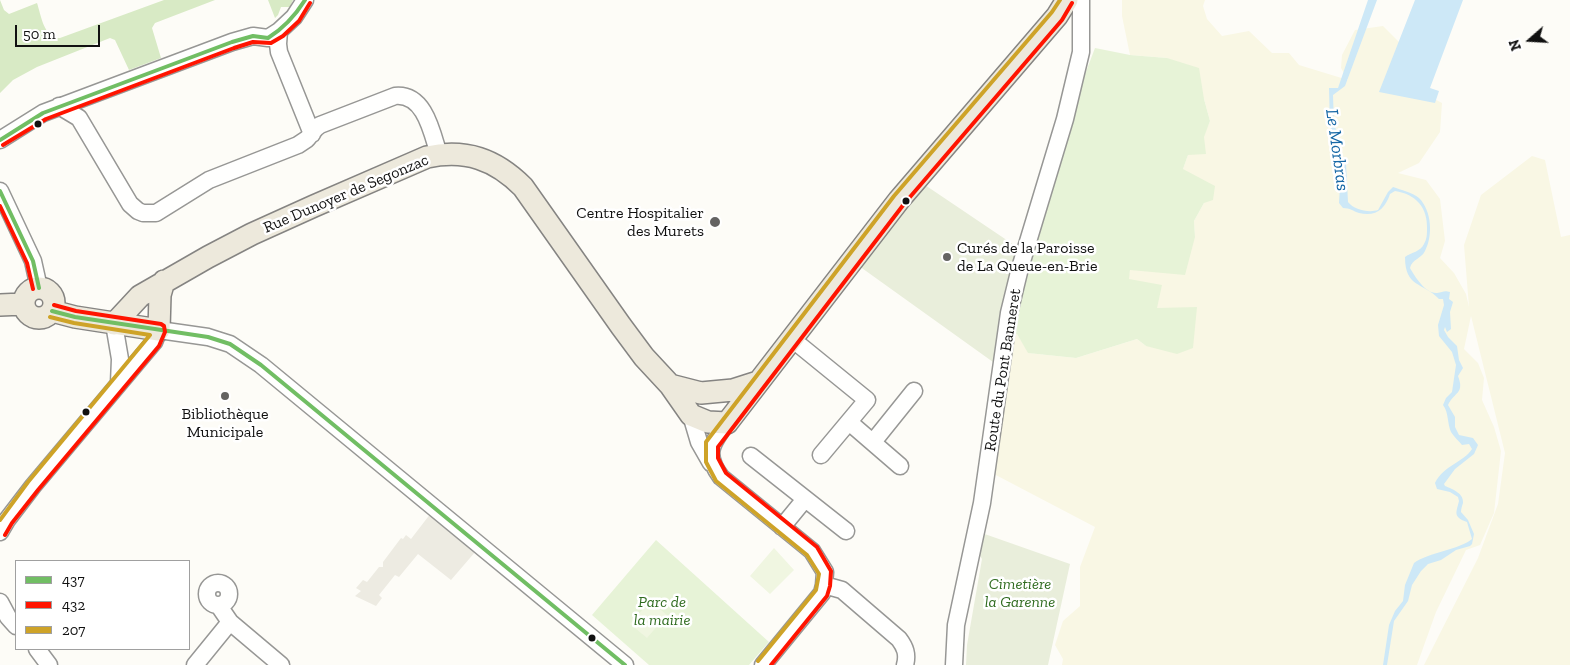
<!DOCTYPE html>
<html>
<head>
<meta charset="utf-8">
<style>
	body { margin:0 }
	#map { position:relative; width:1570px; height:665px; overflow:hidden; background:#fdfcf7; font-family:"Zilla Slab",serif }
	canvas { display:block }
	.legend { position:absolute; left:15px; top:560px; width:175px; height:90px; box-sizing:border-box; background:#fff; border:1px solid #a0a0a0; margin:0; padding:6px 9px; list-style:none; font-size:15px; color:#111 }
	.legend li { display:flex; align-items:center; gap:10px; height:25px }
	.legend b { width:25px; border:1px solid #a0a0a0 }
	.north { position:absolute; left:1505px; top:15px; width:50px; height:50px; -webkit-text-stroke:4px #fff; paint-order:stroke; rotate:251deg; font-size:14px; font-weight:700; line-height:20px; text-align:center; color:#111 }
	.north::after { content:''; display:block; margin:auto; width:18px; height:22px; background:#111; clip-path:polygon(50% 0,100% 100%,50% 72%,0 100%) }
	.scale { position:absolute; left:15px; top:25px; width:85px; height:22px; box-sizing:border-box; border:2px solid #111; border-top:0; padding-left:6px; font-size:15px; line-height:18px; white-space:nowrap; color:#111; -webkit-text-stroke:4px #fff; paint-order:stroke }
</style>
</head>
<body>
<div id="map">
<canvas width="1570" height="665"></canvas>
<ul class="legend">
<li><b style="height:6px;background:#71be64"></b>437</li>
<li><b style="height:6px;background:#ff1400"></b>432</li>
<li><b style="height:6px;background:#cea328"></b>207</li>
</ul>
<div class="north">N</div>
<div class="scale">50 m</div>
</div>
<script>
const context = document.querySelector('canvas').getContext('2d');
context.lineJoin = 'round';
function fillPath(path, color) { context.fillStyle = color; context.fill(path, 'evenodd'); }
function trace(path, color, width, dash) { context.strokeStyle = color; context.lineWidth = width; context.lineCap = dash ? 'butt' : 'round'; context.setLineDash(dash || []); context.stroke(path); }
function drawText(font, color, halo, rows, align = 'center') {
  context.font = font + ' "Zilla Slab",serif'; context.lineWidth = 5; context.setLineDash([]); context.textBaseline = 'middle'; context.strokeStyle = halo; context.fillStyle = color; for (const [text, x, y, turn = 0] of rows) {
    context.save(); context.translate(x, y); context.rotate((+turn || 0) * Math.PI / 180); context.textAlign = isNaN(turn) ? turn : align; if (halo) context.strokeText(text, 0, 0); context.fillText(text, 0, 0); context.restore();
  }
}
const farmland = new Path2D(`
	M1122 0H1205L1203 6 1207 19 1222 36 1249 31 1272 53H1289L1299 65 1348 80 1341 68 1342 55 1355 30 1383 26 1399 42 1401 65 1423 93 1442 103 1440 132 1419 163 1398 173 1426 180 1440 199 1445 241 1440 258 1454 273 1466 294 1469 307 1464 245 1481 195 1532 156 1545 160 1561 237 1570 235V665H1424L1478 558 1498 504 1505 453 1471 316 1464 349 1478 363 1484 378 1482 400 1494 427 1501 451 1494 513 1480 545 1466 550 1436 612 1417 665H1062L1063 659 1055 645 1063 621 1080 606V567L1095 527 992 473 1011 333 1017 334 1029 353 1076 358 1137 339 1146 346 1157 308 1128 279 1130 270 1195 237 1194 221 1204 203 1183 169 1188 155 1203 137 1210 121 1204 99 1167 58 1130 55 1122 16Z`);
const green = new Path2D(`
	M1095 48 1130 55 1167 58 1199 68 1204 99 1210 121 1204 137 1206 154 1188 155 1183 169 1215 186 1213 200 1204 203 1194 221 1195 237 1185 275 1130 270 1129 279 1162 285 1157 308 1197 307 1193 348 1177 354 1146 346 1137 339 1076 358 1028 353 1017 334 1011 333 1079 90Z
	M656 540 769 642 749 665H649L592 615Z`);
const forest = new Path2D(`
	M0 0 4 10 9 14 37 3C41 15 44 39 60 38L164 0H215L155 23 152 28 161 58 129 70 115 40 110 38 37 67 13 80 0 93Z
	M268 0H293L290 7H281L278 15 275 18Z`);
const cemetery = new Path2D(`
	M925 185 1017 247 1001 313 993 362 859 266Z
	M979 532 1070 564 1048 665H966L967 645 982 559 976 549Z`);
const pitch = new Path2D(`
	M774 548 794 570 770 594 750 576Z
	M650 601 667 615 647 638 630 624Z`);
const plaza = new Path2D(`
	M431 513 476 551 451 580 418 554 399 577 395 575 379 595 382 598 376 606 355 596 361 591 356 588 363 580 367 582 379 567H383V562L401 538 403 539 406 535 411 539Z`);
const water = new Path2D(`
	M1368 0H1377L1345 86 1333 95 1334 125 1339 136 1340 153 1346 163 1348 202C1354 210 1369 213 1378 210L1388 192 1393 187C1401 190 1412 192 1419 198 1432 211 1433 236 1425 251 1421 259 1412 259 1410 268 1415 277 1426 294 1437 293 1443 292 1444 290 1450 292L1449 299 1453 302 1450 312 1451 329 1447 332 1445 327 1444 330 1448 337 1457 346 1459 360 1463 368 1458 376C1465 394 1454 392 1448 405L1455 417V427L1459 435 1473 438 1478 445 1474 454 1455 469 1444 484 1445 486C1452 489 1464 493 1463 503 1462 506 1461 509 1461 512L1468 520 1474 534 1472 544 1470 546 1456 550 1441 560 1428 564 1421 571 1412 585 1408 601 1394 621 1387 665H1383L1389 625 1395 611 1403 601 1405 585 1414 563C1429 552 1459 550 1472 539L1467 522C1453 517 1456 513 1459 501L1458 497 1450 492 1437 489 1435 483C1444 465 1464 462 1472 449L1469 444 1462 445C1459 441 1454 437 1451 432 1447 423 1449 413 1443 405L1446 398 1452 392 1456 365 1452 352 1439 336 1438 325 1444 305 1443 299H1439C1423 282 1405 288 1405 257 1412 252 1420 252 1424 244 1427 239 1427 234 1427 229 1428 208 1416 194 1395 191L1390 194C1385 209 1376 217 1359 213 1353 211 1350 208 1343 208L1339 203 1341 167 1336 160 1335 140 1330 127 1329 88H1338Z
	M1415 0H1463L1430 88 1439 91 1435 103 1379 92Z`);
const minor = new Path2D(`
	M279 31 278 44 279 52 312 134
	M59 106 79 118 130 204 138 211 143 213H156L209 180 298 145 307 139 316 128 320 125 395 96C425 93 432 133 439 155
	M0 140 43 113 232 42 253 36 268 38 279 31 294 17 305 0
	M0 191 33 261 39 288
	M114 324 120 359 119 383
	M792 339 867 400 821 455
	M691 415 699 442 711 463
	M849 422 900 466
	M727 423C711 444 704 454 721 477L812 551 825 572 824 585 822 593 763 665
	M873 442 914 391
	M751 456 846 531
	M782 527 805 499
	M0 532 7 520 33 486 154 342 159 330 208 337 230 344 261 365 625 665
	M207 594a11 11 0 1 1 22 0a11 11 0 1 1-22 0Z
	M824 585 842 590 899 639C905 647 908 654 905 665
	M0 602 8 617 16 626
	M219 606 230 622 281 665
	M37 649 49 665
	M195 665 230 622
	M954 665 956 625 982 503 1009 313 1020 268 1065 119 1081 52V0`);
const major = new Path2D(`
	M24 303a15 15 0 1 1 30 0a15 15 0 1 1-30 0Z
	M0 305 23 304
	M52 311 75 317 159 330 160 295 164 281
	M114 324 140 296 208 257 252 234 314 206 427 157C466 149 495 159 523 187L621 326 644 357 670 385 691 415 708 422 727 423
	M670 385 701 393 733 390 758 382
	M727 423 899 200 1057 16 1067 0`);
const bus1 = new Path2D(`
	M0 140 43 113 232 42 253 36 268 38C284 28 295 16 305 0
	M0 191 33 261 39 288
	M52 311 75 317 208 337 230 344 261 365 625 665`);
const bus2 = new Path2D(`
	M3 145 46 119 234 48 253 42 271 43 283 36 299 21 310 3
	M0 206 27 263 33 289
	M5 535 12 523 38 490 159 346 165 332 164 326 161 324 76 311 54 305
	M771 665 827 596 830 586 831 571 817 547 726 473 718 458V447L904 204 1062 20 1072 3`);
const bus3 = new Path2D(`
	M0 520 28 482 150 335 74 323 50 317
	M758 661 816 590 819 574 807 555 716 481 706 462V442L894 196 1052 12 1060 0`);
const markers = [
	[38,124,4.5,"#111"],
	[906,201,4.5,"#111"],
	[715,222,6,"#646362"],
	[947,257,5,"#646362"],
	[225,396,5,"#646362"],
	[86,412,4.5,"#111"],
	[592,638,4.5,"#111"]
];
const streetNames = [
	["Rue Dunoyer de Segonzac",346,194,-23],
	["Route du Pont Banneret",1003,370,-81]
];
const poiNames = [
	["Centre Hospitalier",704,213],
	["des Murets",704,231],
	["Curés de la Paroisse",957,248,"left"],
	["de La Queue-en-Brie",957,266,"left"],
	["Bibliothèque",225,414,"center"],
	["Municipale",225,432,"center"]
];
const parkNames = [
	["Cimetière",1020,584],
	["la Garenne",1020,602],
	["Parc de",662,602],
	["la mairie",662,620]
];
const waterNames = [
	["Le Morbras",1337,150,82]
];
fillPath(farmland, '#f9f7e4');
fillPath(green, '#e7f3d7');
fillPath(forest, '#d8eac5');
fillPath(cemetery, '#e9eedb');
fillPath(pitch, '#f0f6e1');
fillPath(plaza, '#edebe2');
fillPath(water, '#cde8f7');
trace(minor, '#979795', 19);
trace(major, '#858482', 24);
trace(minor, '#fffffe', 16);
trace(major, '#ede9dc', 21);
trace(bus1, '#71be64', 4);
trace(bus2, '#ff1400', 4);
trace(bus3, '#cea328', 4);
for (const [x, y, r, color] of markers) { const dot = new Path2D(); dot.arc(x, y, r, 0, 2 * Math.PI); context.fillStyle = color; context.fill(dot); trace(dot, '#fff', 2); }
drawText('16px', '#111', '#fff', streetNames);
drawText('16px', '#111', '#fff', poiNames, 'right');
drawText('italic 16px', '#2f6b1f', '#fff', parkNames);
drawText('italic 18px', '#1768a6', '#fff', waterNames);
</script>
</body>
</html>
